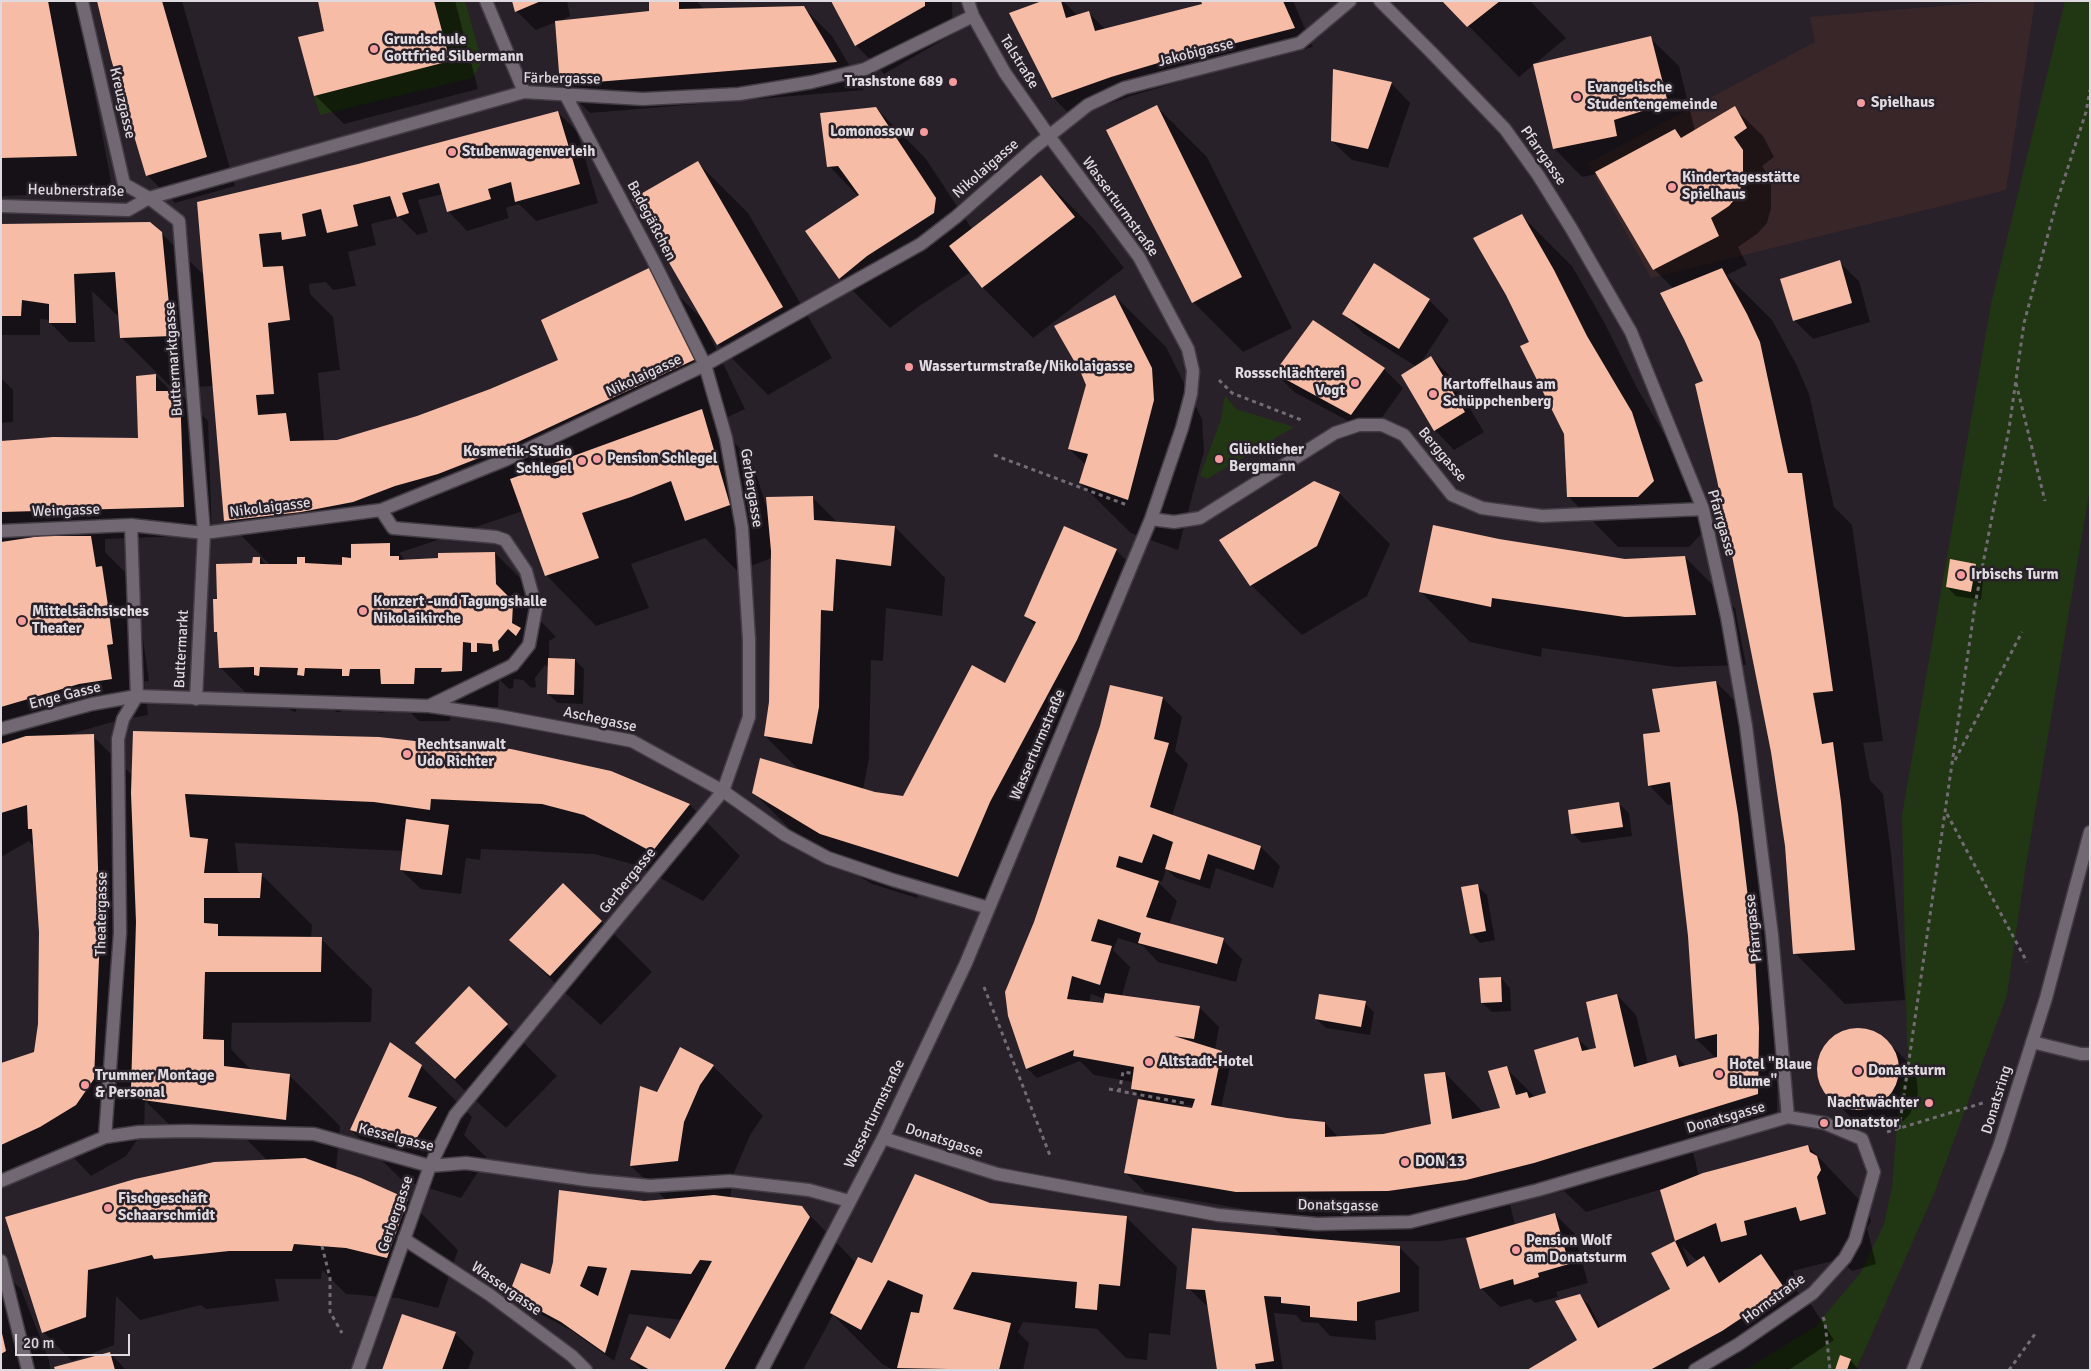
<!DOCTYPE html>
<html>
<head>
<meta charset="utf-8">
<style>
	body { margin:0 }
	#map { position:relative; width:2091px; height:1371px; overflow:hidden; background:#29212a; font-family:Signika,sans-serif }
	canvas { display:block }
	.frame { position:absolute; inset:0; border:2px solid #dfd9e0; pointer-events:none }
	.scale { position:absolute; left:15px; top:1334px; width:115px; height:22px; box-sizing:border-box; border:2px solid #dfd9e0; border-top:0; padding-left:6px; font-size:15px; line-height:18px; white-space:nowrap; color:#dfd9e0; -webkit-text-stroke:4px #29212a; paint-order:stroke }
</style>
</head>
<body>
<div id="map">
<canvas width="2091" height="1371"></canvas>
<div class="frame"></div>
<div class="scale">20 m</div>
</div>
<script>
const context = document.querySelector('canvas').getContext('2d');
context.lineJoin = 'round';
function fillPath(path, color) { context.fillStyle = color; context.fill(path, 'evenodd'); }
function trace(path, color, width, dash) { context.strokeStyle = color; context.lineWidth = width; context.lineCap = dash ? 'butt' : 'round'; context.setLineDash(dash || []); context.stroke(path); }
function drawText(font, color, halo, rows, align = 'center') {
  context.font = font + ' Signika,sans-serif'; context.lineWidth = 5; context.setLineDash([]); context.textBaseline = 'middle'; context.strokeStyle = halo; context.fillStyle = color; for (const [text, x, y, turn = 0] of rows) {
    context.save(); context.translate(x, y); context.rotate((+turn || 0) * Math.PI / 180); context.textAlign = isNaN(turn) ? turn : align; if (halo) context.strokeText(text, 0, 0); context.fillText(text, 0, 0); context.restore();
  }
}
const education = new Path2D(`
	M2001 1H2035L2006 190 1651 278 1588 163 1815 42 1810 17Z`);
const green = new Path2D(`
	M434 1H465L482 62 472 78 320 115 314 96 450 61Z
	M2065 1H2090V488L2025 871 2007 995 1936 1189 1856 1370H1745L1816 1326 1861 1272 1884 1224 1892 1187 1900 1086C1909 1070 1909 1057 1907 1040L1902 815 1991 304Z
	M1225 395 1236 409 1294 427 1207 479 1200 476 1221 419Z`);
const shadow = new Path2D(`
	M1 1H77L113 192 1 196Z
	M98 1H182L235 186 175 203 147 175Z
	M320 1H455L478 89 344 124 315 95 326 32Z
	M513 1H567L570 16 560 21 651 12 650 1H696L705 10 803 7 832 36 864 90 590 113 561 84 556 22 536 30 516 11Z
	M833 1H952L953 34 884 74 856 45Z
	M1046 1H1063L1078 16 1088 12 1106 30 1203 5V1H1293L1313 47 1185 80 1131 96 1072 117 1053 97Z
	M1444 1H1530L1566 38 1519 77Z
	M1650 38 1679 66 1695 131 1734 108 1763 136 1774 157 1762 166 1771 180V208L1767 223 1757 234 1738 247 1747 265 1727 275 1772 320 1797 366 1809 394 1834 507 1852 525 1883 741 1863 743 1870 780 1883 794 1891 853 1905 1000 1845 1004 1795 953 1781 806 1704 382 1674 289 1654 269 1597 174 1582 177 1554 148Z
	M1391 83 1410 103 1388 168 1352 160 1332 141Z
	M1157 107 1207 157 1292 328 1243 352 1193 302Z
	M876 108 926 159 972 229 1041 176 1092 227 1124 268 1033 338 983 288 971 272 918 307 890 328 840 278 859 197 829 166Z
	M557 112 577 131 598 203 536 221 519 204 506 208 509 218 467 231 448 211 443 194 418 200 428 232 417 235 399 217 371 224 376 245 348 252 356 286 333 290 326 282 309 284 310 294 333 317 340 370 318 373 324 441H338L418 417 560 361 651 268 702 319 697 162 748 213 832 358 768 395 718 344 709 329 707 330 745 409 715 423 752 461 768 512 812 497 838 523 895 527 945 578 942 616 886 608 883 661 871 660 869 758 863 790 903 798 1010 687 1035 626 1026 616 1116 550 1135 569 1062 724 1071 733 1018 831 987 905 919 884 917 898 872 884 804 843 753 792 801 772 765 736 771 702 772 558 737 571 705 538 631 564 649 608 596 626 546 575 523 511 399 553 406 561 495 553 532 590V612L556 637 549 641V658L575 660 584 669 583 704 558 703 548 694 549 668 545 665 535 678 536 687 531 688 523 680 514 679 513 688 509 689 499 679 498 707 480 708 476 704H452L450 721H419L403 705H386L385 712 380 713 373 705H341V712H336L328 704H297L296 712 292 711 284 704H257L220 667 218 635 215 632 218 601 260 558 266 565H270L226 520 214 386 172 388 121 337 120 318 92 291 95 342H69L50 323V320L40 319V335H1V225L161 233 205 276 295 181ZM343 563 344 566H331V564Z
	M1522 216 1572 266 1604 322 1637 388 1682 464 1703 532 1689 547H1618L1568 496 1565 434Z
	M1839 262 1859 281 1870 322 1813 339 1794 320Z
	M1374 265 1429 300 1449 320 1420 364 1431 357 1451 377 1484 432 1454 450 1435 430 1417 367 1363 333 1344 314Z
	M1115 296 1166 347 1202 419 1204 451 1178 550 1131 533 1080 483 1086 465 1069 449Z
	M1384 369 1403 388 1371 433 1294 392 1275 373Z
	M156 376 172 392H179L208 421 212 535 105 539V552L128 575 138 604 149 681H144L148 715 116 721 67 735 93 736 132 775 610 772 690 805 740 856 703 901 636 865 594 854 481 849 480 860 466 858 461 894 421 889 401 870 404 851 235 843 238 871 241 874H261L312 925 311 938 321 939 372 989 371 1022 232 1023 231 1049 252 1071 289 1075 340 1126 336 1170 408 1200 458 1250 438 1308 398 1298 346 1294 322 1270 321 1279H275L279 1301 206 1309 201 1305 140 1320 116 1296 114 1345 72 1361 43 1332 7 1218 268 1161 244 1137 173 1128 145 1101 144 1130 126 1156 91 1176 70 1154 1 1187V1064L35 1053 39 1024 40 932 34 847 29 841 1 857V442L140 440Z
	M1 378 13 390V422L1 423Z
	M1339 493 1390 544 1367 596 1302 635 1251 585Z
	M1685 557 1735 608 1746 665 1676 667 1542 648 1541 657 1470 642 1420 591 1625 560Z
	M1975 565 1984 574 1981 600 1956 596 1947 587Z
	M1716 682 1735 701 1757 834 1778 1048 1777 1113 1690 1140 1699 1176 1808 1146 1867 1208 1871 1221 1867 1228 1876 1264 1852 1271 1840 1259 1793 1271 1797 1285 1792 1286 1812 1306 1834 1340 1789 1370H1528L1578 1340 1579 1295 1589 1305 1601 1328 1671 1289 1653 1254 1677 1241 1662 1189 1586 1212 1564 1191 1510 1204 1515 1225 1555 1214 1574 1233 1588 1283 1556 1292 1558 1297 1535 1303 1530 1299 1500 1307 1481 1288 1467 1237 1440 1241H1354V1243L1399 1247 1419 1267V1311L1375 1321 1376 1340 1330 1336 1318 1323 1302 1322 1296 1315 1274 1313 1283 1370H1219L1209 1308 1188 1288 1283 1237 1255 1209V1211L1145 1192 1126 1173 1144 1101 1132 1089 1133 1082 1094 1075 1080 1061 1037 1078 1027 1068 1163 698 1182 717 1175 751 1188 764 1172 816 1261 847 1280 866 1273 888 1216 868 1210 889 1176 878 1166 869 1162 882 1155 879 1177 901 1169 925 1223 940 1242 959 1236 982 1158 962 1143 946 1118 938 1113 950 1130 967 1122 996 1199 1007 1219 1027 1215 1050 1221 1052 1231 1062 1221 1108 1325 1123 1339 1138 1383 1136 1433 1125 1445 1073 1484 1113 1501 1109 1506 1068 1536 1098 1548 1094 1578 1039 1590 1050 1598 1049 1617 995 1636 1015 1648 1064 1676 1056 1686 1066 1716 1058 1696 1039 1689 936 1674 804 1668 805 1649 785 1661 733ZM1091 994 1105 999 1104 1004 1089 1003ZM1184 1105 1194 1106 1196 1111 1184 1108ZM1682 1246 1698 1262 1691 1266Z
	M1619 804 1629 813 1632 836 1582 843 1573 834Z
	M1477 886 1487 895 1495 940 1480 943 1471 933Z
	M601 921 652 972 601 1025 562 990 511 940Z
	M1501 978 1510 988 1511 1011 1492 1012 1482 1003Z
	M469 988 557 1076 506 1128 467 1093 417 1043Z
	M1365 1003 1374 1012 1370 1035 1326 1028 1316 1019Z
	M1856 1029 1876 1033 1884 1038 1904 1058 1916 1074 1918 1094 1910 1114 1903 1121 1885 1129 1864 1126 1855 1122 1822 1087 1818 1068 1824 1049 1830 1041 1846 1031Z
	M421 1066 472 1117 464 1135 487 1158 461 1198 402 1180 351 1130Z
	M713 1066 763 1116 750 1135 734 1173 730 1198 802 1207 856 1263 873 1264 989 1204 1126 1217 1177 1267 1170 1335 1149 1333 1147 1360 1126 1358 1097 1329 1023 1322 1018 1332 1029 1343 1023 1370H893L882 1364 833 1315 803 1370H642L631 1359 671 1340 682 1320 629 1314 614 1361 572 1331 520 1303 510 1294 551 1276 644 1202 666 1200 631 1166 641 1088 657 1094Z
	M1 1270 21 1289 49 1360 50 1370H1Z
	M455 1333 474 1352 468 1370H384Z
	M110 1353 126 1370H57Z
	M1850 1360 1859 1370H1836Z`);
const building = new Path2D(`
	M1 1H48L77 156 1 158Z
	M97 1H162L207 157 146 176 111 59Z
	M318 1H434L450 61 314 96 298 37 324 31Z
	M512 1H541L515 12Z
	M649 1H679V9L804 6 837 62 560 85 555 21 649 11Z
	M831 1H925V6L855 46Z
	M1042 1H1061L1066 18 1089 11 1095 31 1202 4 1201 1H1283L1295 28 1165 61 1111 77 1052 98 1009 13Z
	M1442 1H1500L1467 27Z
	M1651 36 1668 103 1614 120 1617 136 1553 149 1533 64Z
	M1333 69 1392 82 1368 149 1331 141Z
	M1157 105 1242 277 1192 303 1106 130Z
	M1735 106 1747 128 1734 137 1743 150V179L1739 194 1729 206 1711 218 1719 236 1653 270 1595 172 1675 129 1681 138Z
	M876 107 936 198 934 213 867 256 839 279 805 231 859 195 838 166 827 167 820 113Z
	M558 111 580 184 515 202 511 182 488 189 491 199 447 212 439 183 402 193 409 213 397 217 390 196 353 205 358 226 327 233 321 209 302 214 306 236 282 240 281 232 259 234 263 267 283 266 290 320 268 323 274 394 256 395 258 415 286 413 290 441 337 440 417 416 490 389 558 360 541 320 651 267 696 359 507 447 438 474 395 486 353 502 301 512 224 521 197 202 358 164Z
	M698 161 783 307 717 345 632 199Z
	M1041 175 1075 217 982 288 949 246Z
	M1522 214 1554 270 1587 336 1632 412 1654 481 1638 497H1567L1564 434 1520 346 1529 342 1506 295 1473 238Z
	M150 222 162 232 172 336 120 338 115 272 74 274 76 323H49V304L22 300 21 316H1V224Z
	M1840 260 1852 303 1793 321 1780 279Z
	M1374 263 1430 299 1399 349 1342 314Z
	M1722 268 1747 314 1760 342 1788 473H1802L1833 691 1813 693 1822 744 1833 742 1841 802 1855 950 1793 954 1785 846 1771 752 1717 480 1695 384 1703 381 1684 339 1660 293Z
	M1115 295 1152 368 1154 400 1128 500 1079 483 1088 454 1068 449 1086 385 1081 373 1054 326Z
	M1313 320 1385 368 1351 415 1274 373Z
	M1431 356 1465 412 1434 431 1401 375Z
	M156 374V391H180L184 507 1 512V441L53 437 138 438 136 376Z
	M702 409 730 505 685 521 671 481 631 497 582 513 599 558 545 576 510 479Z
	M1314 481 1340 492 1317 546 1250 586 1219 540Z
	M813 496 814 520 895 526 891 566 836 559 833 611 821 610 819 707 812 744 764 736 769 702 771 551 766 497Z
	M1433 525 1499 539 1625 559 1685 556 1696 615 1625 617 1492 598 1491 607 1419 592Z
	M1064 526 1117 549 1077 640 990 802 958 877 820 834 752 793 760 758 875 792 903 796 972 665 1005 683 1036 622 1024 616Z
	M41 536H91L96 567 102 566 109 612 113 644 107 645 112 679 79 684 1 707V542Z
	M390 543V556H399V560L438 558V553L495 552 496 584 509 597 515 594 520 600 513 604 512 623 521 628 516 636 508 629 498 641 499 650 493 652 492 644 477 643V652H471V643L463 642 462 671 441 672 442 668H415L414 684H381L380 669H350L349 676H342V669L305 668 304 676 297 675 298 668 260 667 259 676 254 675V667L219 668 217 632H214L213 599H217L216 564 252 563 253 557H260V564H297V557H305V563L342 565V557L351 558V544Z
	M1950 559 1976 564 1971 592 1946 587Z
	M548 658 575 659 574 695 547 694Z
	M1716 681 1738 814 1755 956 1759 1028 1758 1094 1534 1163 1466 1180 1388 1191 1236 1192 1124 1173 1138 1099 1192 1108 1195 1099 1131 1089 1134 1067 1073 1056 1074 1050 1026 1069 1008 1016 1005 992 1034 922 1100 726 1110 685 1163 697 1154 739 1169 743 1150 807 1261 846 1254 870 1208 854 1200 880 1165 869 1173 842 1153 834 1142 863 1119 856 1116 867 1159 881 1146 917 1224 938 1217 964 1138 943 1141 933 1098 919 1091 941 1112 946 1100 985 1072 976 1067 999 1103 1003 1105 993 1200 1006 1194 1039 1174 1036 1222 1051 1211 1105 1287 1118 1325 1122V1137L1383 1134 1431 1124 1424 1074 1445 1072 1452 1119 1500 1108 1488 1071 1507 1066 1516 1095 1527 1092 1529 1098 1546 1093 1534 1050 1578 1037 1582 1051 1596 1048 1586 1002 1617 994 1634 1067 1676 1055 1679 1067 1717 1057V1034L1695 1039 1688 936 1670 782 1648 786 1643 734 1660 732 1652 689Z
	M133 731 379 737 433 743 511 749 611 771 690 804 652 852 584 815 542 804 431 799 430 810 374 802 185 794 190 837 208 839 204 873H262L260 898H204V923L218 924V936L322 937 321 972H205L203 1039 224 1040V1066L290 1074 286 1120 143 1100 131 1089 136 922 131 793Z
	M94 734 100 935 94 1079 76 1105 40 1127 1 1145V1063L34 1052 38 1024 39 932 32 829H28L27 805 1 813V744L26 736Z
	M1619 802 1623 827 1571 834 1568 810Z
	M406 819 449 825 442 875 400 870Z
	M563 883 602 921 550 976 509 940Z
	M1478 884 1486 931 1470 934 1461 887Z
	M1501 977 1502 1002 1481 1003 1479 978Z
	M469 986 508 1024 455 1079 415 1043Z
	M1319 994 1366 1001 1361 1027 1315 1019Z
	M1817 1069a41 41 0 1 1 82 0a41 41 0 1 1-82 0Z
	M390 1042 422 1065 408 1097 437 1107 410 1148 350 1130Z
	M680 1047 714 1065 700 1085 684 1122 678 1161 630 1166 640 1086 657 1092Z
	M1808 1145 1810 1152 1817 1156 1821 1170 1817 1177 1826 1214 1800 1221 1796 1207 1744 1221 1747 1235 1721 1242 1716 1223 1675 1241 1660 1190 1703 1173Z
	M305 1158 361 1178 408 1199 387 1258 346 1248 294 1244 292 1251H229L154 1259 152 1255 88 1270 86 1317 42 1333 5 1217 135 1179 214 1162Z
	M915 1174 990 1203 1127 1216 1120 1286 1099 1284 1097 1310 1075 1308 1077 1282 972 1272 953 1309 1011 1323 999 1370 897 1368 911 1312 919 1313 923 1295 888 1280 861 1330 830 1313 858 1257 872 1263Z
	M559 1190 644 1201 714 1195 802 1206 810 1217 724 1370H650L630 1359 647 1326 670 1339 712 1261 700 1260 691 1274 631 1270 605 1353 561 1322 509 1294 521 1263 550 1274 553 1262ZM588 1266 607 1268 598 1296 580 1286Z
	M1555 1213 1569 1264 1538 1273 1539 1277 1514 1285 1513 1279 1480 1289 1466 1238Z
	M1192 1228 1400 1246V1292L1357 1302V1321L1310 1317V1306L1281 1303V1297L1264 1296 1274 1361 1255 1364 1256 1370H1217L1205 1290 1186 1289Z
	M1675 1241 1687 1267 1704 1256 1719 1283 1761 1254 1785 1289 1722 1331 1650 1370H1527L1577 1340 1555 1301 1580 1294 1598 1328 1670 1289 1651 1253Z
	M402 1314 456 1332 442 1370H382Z
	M1 1329 6 1351 1 1354Z
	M110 1352 115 1370H55L54 1367Z
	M1840 1355 1851 1359 1847 1370H1835Z`);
const path = new Path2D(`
	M1219 380 1232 393 1304 421
	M2016 383 2045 501
	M994 455 1127 505
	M1955 760 2022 632
	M1947 814 2027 962
	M984 987 1051 1158
	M1109 1089 1184 1103
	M1119 1092 1123 1072 1131 1073
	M1899 1129 1975 605 2009 429 2024 323 2057 201 2086 112 2090 90
	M1887 1132 1986 1102
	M322 1246 330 1278V1312L342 1333
	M1823 1317 1825 1322 1830 1370
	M2009 1370 2035 1334`);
const lane = new Path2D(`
	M404 1239 490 1295 572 1356 586 1370`);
const street = new Path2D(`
	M82 1 124 184 149 198 179 221 204 533 196 699
	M486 1 524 92
	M1380 1 1432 53 1505 129 1538 175 1571 228 1631 332 1703 509 1727 617 1746 726 1772 935 1788 1117
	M1 206 128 210 149 198 524 92 643 99 739 94 812 82 865 69 973 16
	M381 510 393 528 496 537 505 540 526 571 536 608 529 645 513 665 505 669 429 706
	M1151 519 1174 522 1200 518 1335 433 1359 425H1382L1404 435 1452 495 1482 508 1542 516 1703 509
	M131 525 137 696
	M1 531 131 525 204 533 381 510 505 460 705 365 921 244 956 217 1035 147 1088 105 1124 88 1300 43 1350 1
	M1 729 92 704 137 696 429 706 499 716 632 741 723 791 785 835 828 858 893 880 989 908
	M2032 1042 2081 1054H2090
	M105 1137 120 933 118 739 123 719 137 696
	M883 1138 997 1174 1218 1215 1317 1224 1410 1222 1538 1190 1788 1117 1824 1123 1862 1139 1874 1172 1855 1240 1845 1258 1813 1293 1739 1344 1695 1370
	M1 1181 105 1137 139 1132 188 1131 314 1134 430 1166 466 1163 587 1180 650 1186 730 1181 809 1190 849 1201
	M1 1261 28 1370
	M358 1370 430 1166 455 1115 723 791 749 717V639L742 528 726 438 705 365 653 260 565 94
	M762 1370 883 1138 966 963 1151 519 1182 428 1191 394 1193 371 1188 349 1139 257 1049 136 1005 73 973 16 968 1`);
const secondary = new Path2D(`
	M1913 1370 1999 1147 2046 998 2090 832`);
const markers = [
	[374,49,5,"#f59b9d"],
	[953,82,5,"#f59b9d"],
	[1577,97,5,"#f59b9d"],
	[1861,103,5,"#f59b9d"],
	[924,132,5,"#f59b9d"],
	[452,152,5,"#f59b9d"],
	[1672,187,5,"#f59b9d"],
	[909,367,5,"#f59b9d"],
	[1355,383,5,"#f59b9d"],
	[1433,394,5,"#f59b9d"],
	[597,459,5,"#f59b9d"],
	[1219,459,5,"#f59b9d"],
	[582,461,5,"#f59b9d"],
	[1961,575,5,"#f59b9d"],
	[363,611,5,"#f59b9d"],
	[22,621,5,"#f59b9d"],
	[407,754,5,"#f59b9d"],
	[1149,1062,5,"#f59b9d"],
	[1858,1071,5,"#f59b9d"],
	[1719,1074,5,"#f59b9d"],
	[85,1085,5,"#f59b9d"],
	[1929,1103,5,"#f59b9d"],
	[1824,1123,5,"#f59b9d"],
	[1405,1162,5,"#f59b9d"],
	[108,1208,5,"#f59b9d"],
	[1516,1250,5,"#f59b9d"]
];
const poiNames = [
	["Grundschule",384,40],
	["Gottfried Silbermann",384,57],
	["Trashstone 689",943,82,"right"],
	["Evangelische",1587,88],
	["Studentengemeinde",1587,105],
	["Spielhaus",1871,103],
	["Lomonossow",914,132,"right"],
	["Stubenwagenverleih",462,152],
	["Kindertagesstätte",1682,178],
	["Spielhaus",1682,195],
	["Wasserturmstraße/Nikolaigasse",919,367],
	["Rossschlächterei",1345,374,"right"],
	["Vogt",1345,391,"right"],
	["Kartoffelhaus am",1443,385],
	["Schüppchenberg",1443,402],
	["Glücklicher",1229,450],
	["Bergmann",1229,467],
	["Kosmetik-Studio",572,452,"right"],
	["Schlegel",572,469,"right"],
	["Pension Schlegel",607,459],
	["Irbischs Turm",1971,575],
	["Konzert -und Tagungshalle",373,602],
	["Nikolaikirche",373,619],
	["Mittelsächsisches",32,612],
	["Theater",32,629],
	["Rechtsanwalt",417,745],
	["Udo Richter",417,762],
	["Altstadt-Hotel",1159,1062],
	["Hotel \"Blaue",1729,1065],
	["Blume\"",1729,1082],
	["Donatsturm",1868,1071],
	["Trummer Montage",95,1076],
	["& Personal",95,1093],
	["Nachtwächter",1919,1103,"right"],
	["Donatstor",1834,1123],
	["DON 13",1415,1162],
	["Fischgeschäft",118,1199],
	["Schaarschmidt",118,1216],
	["Pension Wolf",1526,1241],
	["am Donatsturm",1526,1258]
];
const streetNames = [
	["Jakobigasse",1196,53,-14],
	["Talstraße",1019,62,58],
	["Färbergasse",562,79,1],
	["Kreuzgasse",122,103,77],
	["Pfarrgasse",1543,156,55],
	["Nikolaigasse",986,169,-41],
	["Heubnerstraße",76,191,1],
	["Wasserturmstraße",1120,207,54],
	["Badegäßchen",651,221,62],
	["Buttermarktgasse",174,359,-94],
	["Nikolaigasse",644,376,-25],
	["Berggasse",1442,455,50],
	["Gerbergasse",751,488,81],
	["Nikolaigasse",270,508,-7],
	["Weingasse",66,511,-2],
	["Pfarrgasse",1721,523,74],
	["Buttermarkt",182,649,-87],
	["Enge Gasse",65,696,-14],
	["Aschegasse",600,720,12],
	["Wasserturmstraße",1038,745,-67],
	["Gerbergasse",628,881,-51],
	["Theatergasse",102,914,-89],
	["Pfarrgasse",1754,928,-96],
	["Donatsring",1997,1100,-73],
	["Wasserturmstraße",875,1114,-64],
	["Donatsgasse",1726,1118,-16],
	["Kesselgasse",396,1138,14],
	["Donatsgasse",944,1141,18],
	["Donatsgasse",1338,1206,1],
	["Gerbergasse",396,1214,-71],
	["Wassergasse",506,1289,35],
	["Hornstraße",1774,1299,-36]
];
fillPath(education, '#392629');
fillPath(green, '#213612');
fillPath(shadow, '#0007');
fillPath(building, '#f6bca5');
trace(lane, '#433c44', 15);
trace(street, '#433c44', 15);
trace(secondary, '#433c44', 15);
trace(path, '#736c74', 3, [4, 4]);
trace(lane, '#716873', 12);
trace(street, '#716873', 12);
trace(secondary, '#716873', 12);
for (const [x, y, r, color] of markers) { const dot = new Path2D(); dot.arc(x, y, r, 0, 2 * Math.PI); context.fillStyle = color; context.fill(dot); trace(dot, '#29212a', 2); }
drawText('bold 15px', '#dfd9e0', '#29212a', poiNames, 'left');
drawText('15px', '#dfd9e0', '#29212a', streetNames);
</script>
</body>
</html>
